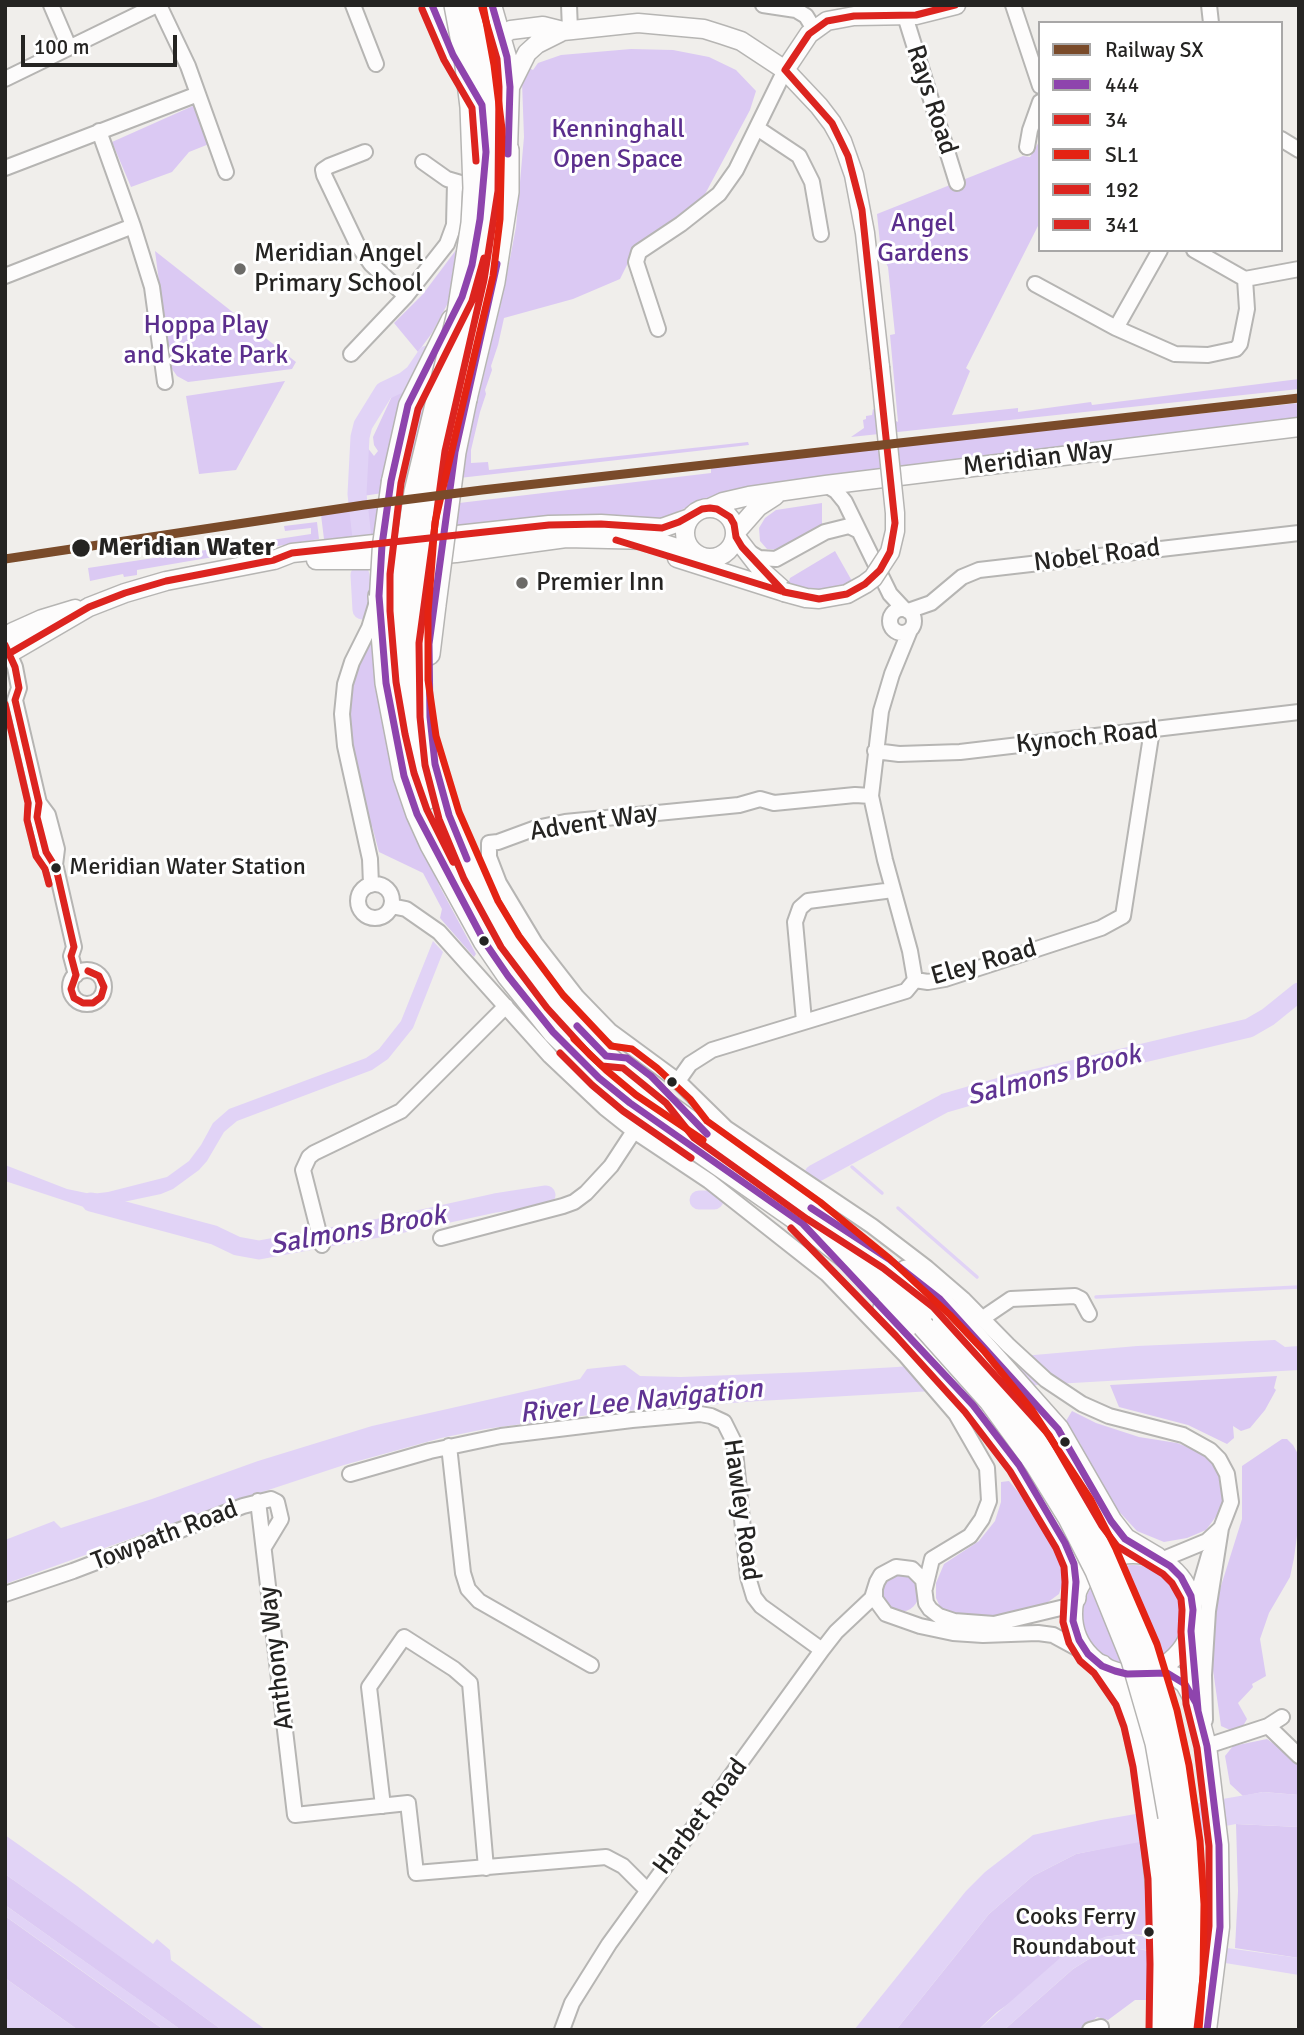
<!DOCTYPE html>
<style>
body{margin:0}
#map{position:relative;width:1304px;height:2035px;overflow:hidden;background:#f0eeeb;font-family:Signika,sans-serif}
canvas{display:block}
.frame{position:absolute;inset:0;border:7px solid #252422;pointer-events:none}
.legend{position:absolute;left:1038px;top:21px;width:245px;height:231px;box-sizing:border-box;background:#fff;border:2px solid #a8a7a7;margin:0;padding:9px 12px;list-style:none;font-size:21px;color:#252422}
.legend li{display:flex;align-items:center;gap:14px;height:35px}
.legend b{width:35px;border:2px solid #a8a7a7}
.scale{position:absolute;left:21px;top:35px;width:156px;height:32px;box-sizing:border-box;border:4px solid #252422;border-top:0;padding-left:9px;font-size:21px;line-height:24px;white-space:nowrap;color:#252422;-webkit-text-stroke:5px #fff;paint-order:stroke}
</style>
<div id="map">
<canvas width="1304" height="2035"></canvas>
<div class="frame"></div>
<ul class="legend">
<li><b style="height:9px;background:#7a4b2a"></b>Railway SX</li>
<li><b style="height:9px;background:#8e44ad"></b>444</li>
<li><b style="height:9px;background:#dc241f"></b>34</li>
<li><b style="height:9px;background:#e42313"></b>SL1</li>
<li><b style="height:9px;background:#dc241f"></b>192</li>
<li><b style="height:9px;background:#dc241f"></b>341</li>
</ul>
<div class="scale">100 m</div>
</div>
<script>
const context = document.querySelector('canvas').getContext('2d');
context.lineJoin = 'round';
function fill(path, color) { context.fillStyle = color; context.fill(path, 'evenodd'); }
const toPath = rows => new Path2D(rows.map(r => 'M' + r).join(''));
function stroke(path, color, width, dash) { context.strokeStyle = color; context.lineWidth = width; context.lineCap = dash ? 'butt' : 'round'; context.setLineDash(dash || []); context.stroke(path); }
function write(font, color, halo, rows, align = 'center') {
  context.font = font + ' Signika,sans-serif'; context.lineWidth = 6; context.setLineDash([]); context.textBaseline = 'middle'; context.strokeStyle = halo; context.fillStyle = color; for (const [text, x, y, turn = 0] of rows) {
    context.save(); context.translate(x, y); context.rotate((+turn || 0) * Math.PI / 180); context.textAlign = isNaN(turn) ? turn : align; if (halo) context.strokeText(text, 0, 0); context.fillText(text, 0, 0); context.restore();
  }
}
fill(toPath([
 [631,49,673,50,709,57,736,70,756,91,750,110,704,196,631,257,620,279,573,299,504,318,498,345,491,366,492,370,485,390,486,394,480,412,471,450,471,463,488,462,489,470,748,442,749,445,389,486,389,492,363,496,366,440,367,447,374,456,378,451,374,445,373,437,393,394,417,383,432,368,460,397,478,400,504,290,516,227,524,137,522,82,527,67,533,70,538,63,561,55],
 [195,105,209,144,189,152,172,172,131,187,112,142],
 [1040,140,1040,222,966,368,970,371,952,415,1018,408,1018,412,1091,402,1092,405,1299,379,1299,389,851,437,864,428,863,420,866,419,866,416,872,415,873,409,898,422,890,335,895,334,893,315,888,267,886,263,882,262,877,214,1003,164,1023,156,1030,157],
 [456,250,448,303,432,333,418,352,394,323,423,294],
 [155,251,296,362,292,369,188,382,177,376,170,366],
 [285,381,236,470,199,474,186,396],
 [1299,403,1299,423,714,495,661,519,369,540,365,508,391,504,392,511,711,473,711,468,853,451],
 [822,503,822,528,779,550,767,549,760,541,759,528,765,518,776,510],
 [352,510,356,539,324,539,321,515],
 [317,522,319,539,137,570,137,575,124,577,123,574,90,581,88,568,311,534,311,528,285,531,284,526],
 [835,551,852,581,841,586,817,590,788,584,790,578],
 [371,636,426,856,440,887,476,954,474,957,440,918,442,909,423,873,379,852,372,826,369,826,350,739,348,717,351,689,357,665],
 [1277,1376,1274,1388,1276,1390,1265,1410,1250,1428,1241,1431,1233,1426,1234,1438,1227,1444,1188,1425,1119,1407,1110,1385],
 [1072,1411,1096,1423,1139,1437,1177,1443,1199,1451,1215,1466,1221,1479,1224,1496,1221,1510,1206,1530,1187,1538,1164,1542,1137,1531,1113,1505,1088,1466,1081,1445,1066,1421],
 [1282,1439,1287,1439,1293,1445,1299,1456,1299,1521,1294,1558,1290,1577,1269,1613,1260,1639,1266,1676,1252,1684,1253,1687,1238,1703,1247,1719,1242,1728,1230,1730,1221,1726,1212,1663,1215,1605,1242,1519,1242,1466],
 [1009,1481,1034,1511,1061,1558,1064,1579,1059,1594,1044,1605,1008,1615,983,1617,956,1615,941,1609,936,1598,936,1583,944,1564,979,1541,995,1521,1001,1502,1001,1482],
 '1083 1615a50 50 0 1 1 100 0a50 50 0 1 1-100 0Z',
 '881 1593a19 19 0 1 1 38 0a19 19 0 1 1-38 0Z',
 [1267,1739,1299,1762,1299,1795,1263,1792,1243,1796,1230,1784,1225,1756,1233,1746],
 [1236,1824,1299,1827,1299,1958,1235,1948,1238,1891],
 [1144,1840,1146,1935,1126,1934,1105,1937,997,2012,978,2030,896,2030,989,1914,1033,1876,1076,1854],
 [5,1874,111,1949,222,2030,181,2030,5,1905],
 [5,1916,164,2030,78,2030,5,1978],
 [1139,1949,1148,1951,1151,1954,1147,2000,1135,2000,1108,2020,1097,2017,1082,2030,1004,2030,1073,1969,1089,1959,1111,1951]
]), '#dbc9f3');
fill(toPath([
 [433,941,443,952,413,1028,388,1059,372,1070,237,1121,224,1132,207,1161,199,1170,173,1189,161,1194,90,1209,5,1181,5,1165,67,1189,91,1194,108,1192,167,1177,189,1161,201,1145,213,1123,229,1109,366,1058,379,1049,401,1021],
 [1275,1340,1285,1347,1299,1346,1299,1370,759,1401,612,1412,485,1429,441,1438,344,1465,232,1502,5,1584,5,1540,54,1521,61,1528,152,1499,258,1461,372,1426,580,1379,587,1369,625,1365,640,1376,681,1377,810,1372,897,1367,1137,1346],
 [1263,1792,1299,1795,1299,1827,1236,1824,1076,1854,1033,1876,989,1914,896,2030,854,2030,966,1891,985,1872,1033,1835,1101,1820],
 [5,1835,77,1886,153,1944,157,1939,170,1950,171,1960,266,2030,222,2030,5,1874],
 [5,1905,151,2008,181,2030,164,2030,60,1955,5,1916],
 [1126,1934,1299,1958,1299,1975,1139,1949,1111,1951,1089,1959,1073,1969,1004,2030,978,2030,1060,1958,1084,1944,1105,1937],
 [5,1978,78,2030,5,2030]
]), '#e1d3f6');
stroke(toPath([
 [852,1167,882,1193],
 [898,1208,977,1277],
 [1096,1297,1299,1287]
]), '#e1d3f6', 3.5);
stroke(toPath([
 [362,538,357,494,360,437,363,425,384,391,405,381,414,374,427,355],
 [360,575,362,610],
 [814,1174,945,1103,1004,1086,1249,1028,1268,1017,1299,992],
 [699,1200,714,1200],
 [91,1202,214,1235,237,1246,259,1250,390,1226,495,1203,546,1195]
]), '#e1d3f6', 19);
const minor = toPath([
 [51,5,69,47],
 [159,5,188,66,226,172],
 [353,5,376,64],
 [569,5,570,30],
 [763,5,796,10,806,16,814,29],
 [1013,5,1040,86],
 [1209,5,1211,23],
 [905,16,957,183],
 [5,79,157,5],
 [757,128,799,156,812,182,821,234],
 [99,131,133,226,152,287,165,382],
 [1281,139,1299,150],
 [1027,147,1030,130,1040,102],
 [365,152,329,166,323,170,324,175,357,244,371,264,406,296],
 [423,162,447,179,464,184],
 [5,168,198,94],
 [1194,250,1245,279,1299,269],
 [5,276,133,226],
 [1035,284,1116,328,1160,250],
 [1116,328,1175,354,1208,355,1236,349,1240,344,1247,309,1245,279],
 [658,329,636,262,639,252,681,224,719,194,736,170,785,70],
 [351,354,406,296,447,244,454,225,455,183],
 [826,485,836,491,845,502,890,594,904,609],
 [749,552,759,558,776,559,825,532,849,526,859,531],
 '890 621a12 12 0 1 1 24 0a12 12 0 1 1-24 0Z',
 [908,611,931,603,962,577,979,570,1299,533],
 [910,630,892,674,881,711,871,796,885,860,910,951,915,980],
 [6,646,15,667,19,688,15,700,39,803,37,817,46,852,56,868,74,947,71,956,76,975],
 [875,751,899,754,960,752,1299,712],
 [871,796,855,795,774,803,760,799,739,805,565,822,536,828,498,842,489,843,489,857,499,883,535,943,577,997,610,1031,678,1081,726,1128,872,1226,927,1268,963,1299,1008,1345,1046,1380,1082,1404,1109,1416,1183,1435,1210,1450,1219,1459,1227,1474,1231,1502,1221,1528,1208,1611,1204,1675,1205,1720],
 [39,803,48,815,57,849,55,865],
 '358 901a17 17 0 1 1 34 0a17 17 0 1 1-34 0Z',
 [371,885,370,859,345,746,342,714,345,684,352,662,369,628,376,605],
 [391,906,406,909,439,932,550,1056,605,1108,634,1131,709,1181,827,1274,906,1356,956,1414,987,1468,989,1501,982,1519,970,1536,932,1559,925,1588],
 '70 987a17 17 0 1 1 34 0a17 17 0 1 1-34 0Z',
 [804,1021,795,922,800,908,808,901,893,890],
 [678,1081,690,1064,712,1050,906,991,915,980,928,982,945,979,1101,928,1123,916,1152,730],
 [441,1238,563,1206,574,1202,586,1193,611,1166,634,1131],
 [322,1245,303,1170,309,1157,314,1153,401,1111,506,1006],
 [983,1318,1011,1299,1075,1296,1081,1299,1089,1314],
 [449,1446,463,1573,468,1589,479,1601,591,1665],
 [350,1474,430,1451,501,1436,632,1420,700,1414,711,1416,724,1422,734,1442,748,1577,754,1597,761,1606,822,1650],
 [258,1501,295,1815,408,1803,416,1873,606,1857,623,1866,647,1890],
 [1161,1560,1207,1541,1221,1528],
 [875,1590,875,1599,886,1614,920,1626,953,1633,983,1635,1038,1633,1053,1635,1088,1654],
 [5,1594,73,1571,243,1506,271,1499,277,1502,281,1519,264,1547],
 [1193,1610,1209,1555,1215,1550],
 [1268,1726,1299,1756],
 [1207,1746,1268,1726,1282,1717],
 [383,1806,369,1687,404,1637,454,1669,470,1683,486,1868],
 [562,2030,572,2003,609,1944,822,1650,836,1632,872,1598,877,1582,881,1575,896,1567,912,1569,923,1580,926,1603,930,1609,939,1616,954,1621,994,1624,1073,1605],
 [1090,2030,1101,2027]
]);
const major = toPath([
 [492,5,507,57,510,87,508,150],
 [487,66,492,40,511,30,543,26,563,31],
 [785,70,809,34,827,21,854,16,916,15,956,5],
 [510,87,527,53,537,44,563,31,638,23,704,29,723,35,741,41,785,70,819,106,832,123,842,141,854,175,865,233,880,367],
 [391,481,408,405,451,319],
 '685 533a25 25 0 1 1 50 0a25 25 0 1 1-50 0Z',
 [710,508,723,502,749,496,826,485,1299,427],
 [736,532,758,507,775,496],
 [736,537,763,572,782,589],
 [677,558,784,592],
 [316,560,368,560,456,553,566,538,652,540,696,554],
 [5,638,13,632,42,619,75,609],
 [5,656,89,607,125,593,166,581,274,560,292,553,549,525,601,524,662,528,690,518],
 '1073 1614a60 60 0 1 1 120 0a60 60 0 1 1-120 0Z',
 [1191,1631,1196,1703,1207,1746,1219,1845,1220,1927,1207,2030],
 [1151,1672,1175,1676,1185,1684,1194,1700]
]);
const highway = toPath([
 [432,5,453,55,468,82],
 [466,399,494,282,503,224,508,192,508,150],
 [379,596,386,683,404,776,417,814,431,845,484,941,508,976,553,1032,599,1078,630,1103,803,1224,873,1279,923,1326],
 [417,613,418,681,423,715,426,738,449,815,473,874,489,906,533,975,555,1002,598,1048,637,1083,813,1210,883,1267,943,1323],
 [401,614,402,672,406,707,426,799],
 [429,654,435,605],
 [906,1271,961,1320,1058,1429,1111,1521,1125,1539,1157,1558],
 [884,1308,973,1405,1019,1465,1045,1506,1074,1564,1075,1598],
 [1102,1666,1119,1689,1134,1724,1147,1790,1160,1920,1159,2030],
 [1187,1813,1194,1905,1193,1975,1188,2030],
 [1169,1817,1177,1915,1173,2030]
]);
stroke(minor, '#b6b5b3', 18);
stroke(major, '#b6b5b3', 21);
stroke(highway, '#b6b5b3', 24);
stroke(minor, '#fdfcfc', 14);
stroke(major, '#fdfcfc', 18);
stroke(highway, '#fdfcfc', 21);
const majorBridge = toPath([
 [784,592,806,598,819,599,847,594,865,584,873,578,890,552,895,531,895,513,880,367],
 [379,596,382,545,391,481]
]);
const highwayBridge = toPath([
 [435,605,455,452,466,399],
 [417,613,425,521,431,491,483,274,490,218,492,130,484,66,472,5],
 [401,614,405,558,415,492,458,313,472,223,474,188,471,107,465,58,455,5],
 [943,1323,1001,1388,1043,1444,1082,1506,1106,1553,1147,1648,1167,1713,1187,1813],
 [923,1326,990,1401,1035,1463,1069,1518,1096,1571,1132,1660,1156,1743,1169,1817]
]);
stroke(majorBridge, '#b6b5b3', 21, []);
stroke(highwayBridge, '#b6b5b3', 24, []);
stroke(majorBridge, '#fdfcfc', 18);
stroke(highwayBridge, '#fdfcfc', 21);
stroke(toPath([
 [432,5,453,55,482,105,486,152,480,219,472,265,462,297,408,405,391,481,382,545,379,596,386,683,404,776,417,814,484,941,508,976,553,1032,599,1078,630,1103,803,1224,973,1405,1019,1465,1065,1543,1074,1564,1076,1582,1073,1621,1079,1640,1088,1654,1102,1666,1115,1671,1127,1674,1167,1673,1185,1684,1196,1703,1207,1746,1219,1845,1220,1927,1207,2030],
 [492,5,507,57,510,87,508,154],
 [467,859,449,815,435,764,430,717,429,644,455,452,497,264],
 [577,1026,606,1056,627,1058,651,1076,707,1134],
 [811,1208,889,1259,940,1299,1058,1429,1111,1521,1125,1539,1170,1566,1181,1577,1191,1596,1193,1610,1191,1631,1198,1710]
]), '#8e44ad', 7);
stroke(toPath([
 [482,8,497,59,499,87,498,191,484,280,445,451,419,643,420,717,425,765,439,819,464,879,501,947,547,1008,590,1055,602,1066,623,1068,666,1103,694,1138,807,1219,883,1268,933,1307,1049,1435,1102,1526,1117,1546,1163,1574,1172,1583,1181,1599,1182,1610,1181,1632,1186,1704,1197,1748,1209,1846,1209,1926,1197,2029],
 [422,9,444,60,472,108,476,161],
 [453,862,427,810,414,773,405,734,396,682,390,611,390,574,401,483,418,409,472,301,484,258],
 [560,1053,592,1085,623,1111,691,1158],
 [791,1228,896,1336,965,1412,1010,1471,1056,1548,1064,1567,1065,1582,1063,1622,1069,1643,1080,1661,1094,1673,1116,1705,1124,1727,1133,1767,1148,1879,1150,1964,1149,2030]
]), '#dc241f', 7);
stroke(toPath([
 [483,5,494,65,502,129,500,219,493,276,435,522,428,613,428,680,436,736,459,812,498,901,519,936,563,995,611,1046,632,1049,657,1068,690,1099,707,1121,820,1202,890,1259,950,1315,984,1351,1032,1410,1091,1500,1116,1549,1157,1644,1177,1710,1189,1765,1200,1841,1204,1904,1203,1975,1199,2030],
 [574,1039,606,1070,636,1095,703,1140]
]), '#e42313', 7);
stroke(toPath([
 [785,70,809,34,827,21,854,16,916,15,955,5],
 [616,540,781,591],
 [5,645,15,667,19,688,15,700,39,803,37,817,46,852,56,868,74,947,71,956,76,975],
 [10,653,89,607,125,593,166,581,274,560,292,553,549,525,601,524,662,528,679,522,702,509,710,508,717,509,730,517,734,524,736,537,742,547,784,592,819,599,847,594,865,584,880,570,890,552,895,523,862,210,848,156,832,123,785,70],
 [76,975,71,989,74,998,83,1003,93,1003,101,997,104,987,99,976,88,971]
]), '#dc241f', 7);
stroke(toPath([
 [5,704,28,803,27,820,36,856,45,869,49,884]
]), '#dc241f', 7);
stroke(toPath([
 [5,559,364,505,482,490,1299,398]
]), '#7a4b2a', 9);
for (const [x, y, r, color] of [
 [240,269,7,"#6c6b68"],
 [81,548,10,"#252422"],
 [522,583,7,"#6c6b68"],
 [56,868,6,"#252422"],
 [484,941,6,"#252422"],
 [672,1082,6,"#252422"],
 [1065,1442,6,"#252422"],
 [1149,1932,6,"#252422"]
]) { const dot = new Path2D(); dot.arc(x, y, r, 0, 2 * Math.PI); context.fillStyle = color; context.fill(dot); stroke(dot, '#fff', 2.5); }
write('24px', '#252422', '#fff', [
 ["Meridian Water Station",69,868],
 ["Cooks Ferry",1136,1918,"right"],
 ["Roundabout",1136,1948,"right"]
], 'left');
write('26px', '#252422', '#fff', [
 ["Rays Road",931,100,72],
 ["Meridian Way",1038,459,-7],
 ["Nobel Road",1097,556,-7],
 ["Kynoch Road",1087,738,-6],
 ["Advent Way",594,823,-9],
 ["Eley Road",984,963,-16],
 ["Hawley Road",741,1510,82],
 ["Towpath Road",165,1536,-21],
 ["Anthony Way",277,1658,-97],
 ["Harbet Road",701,1817,-53]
]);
write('26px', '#5b2e8d', '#fff', [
 ["Kenninghall",618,130],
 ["Open Space",618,160],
 ["Angel",923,224],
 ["Gardens",923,254],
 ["Hoppa Play",206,326],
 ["and Skate Park",206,356]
]);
write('26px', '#252422', '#fff', [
 ["Meridian Angel",254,254],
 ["Primary School",254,284],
 ["Premier Inn",536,583]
], 'left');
write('bold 26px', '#252422', '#fff', [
 ["Meridian Water",98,548]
], 'left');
write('italic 28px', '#5f3392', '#fff', [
 ["Salmons Brook",1054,1076,-14],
 ["Salmons Brook",358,1231,-10],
 ["River Lee Navigation",641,1402,-6]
]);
</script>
